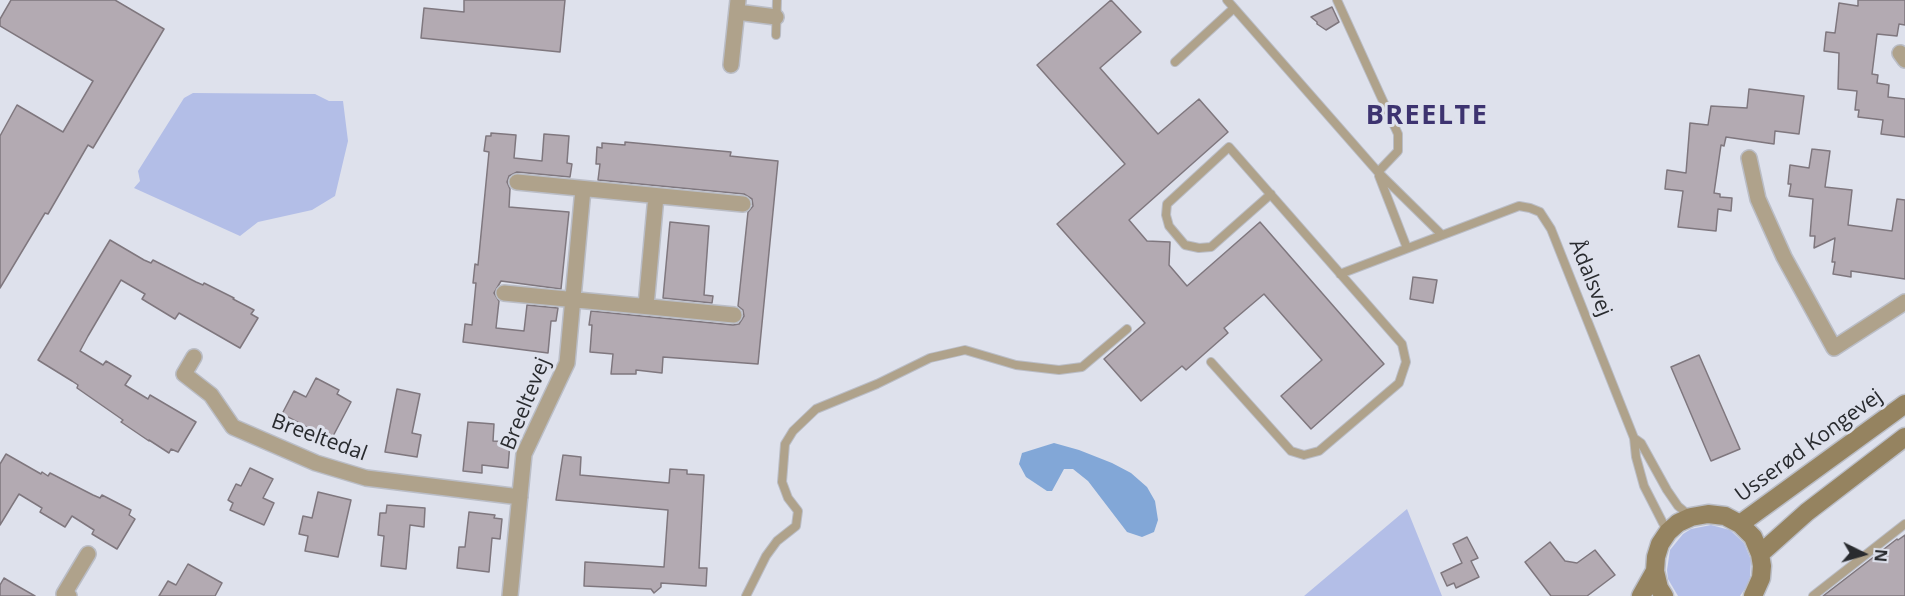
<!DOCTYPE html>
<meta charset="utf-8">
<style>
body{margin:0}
#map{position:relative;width:1905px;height:596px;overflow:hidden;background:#dee1ec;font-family:"Open Sans",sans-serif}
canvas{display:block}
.north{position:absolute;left:1833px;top:524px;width:60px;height:60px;-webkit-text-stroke:4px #dee1ec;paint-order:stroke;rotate:95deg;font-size:16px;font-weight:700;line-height:24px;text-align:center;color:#292b2f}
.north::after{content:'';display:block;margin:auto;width:21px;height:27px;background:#292b2f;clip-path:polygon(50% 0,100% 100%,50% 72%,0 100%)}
</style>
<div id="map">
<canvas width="1905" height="596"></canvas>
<div class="north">N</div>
</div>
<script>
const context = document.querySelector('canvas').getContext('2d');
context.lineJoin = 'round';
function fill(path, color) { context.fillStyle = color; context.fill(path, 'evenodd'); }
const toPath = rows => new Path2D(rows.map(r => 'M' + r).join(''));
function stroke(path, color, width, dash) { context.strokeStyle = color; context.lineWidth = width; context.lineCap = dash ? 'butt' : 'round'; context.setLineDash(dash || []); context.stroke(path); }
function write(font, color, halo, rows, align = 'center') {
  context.font = font + ' "Open Sans",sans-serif'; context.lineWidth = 6; context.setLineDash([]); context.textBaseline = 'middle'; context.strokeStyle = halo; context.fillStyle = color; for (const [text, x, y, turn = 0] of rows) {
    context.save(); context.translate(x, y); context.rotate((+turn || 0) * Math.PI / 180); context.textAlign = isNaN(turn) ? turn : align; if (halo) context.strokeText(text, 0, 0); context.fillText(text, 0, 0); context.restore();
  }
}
fill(toPath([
 [193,93,315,94,329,101,343,101,348,141,335,196,312,210,258,222,240,236,134,188,140,181,138,171,184,98],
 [1407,509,1442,596,1304,596],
 [1711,525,1730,530,1744,543,1751,560,1750,577,1747,586,1740,596,1678,596,1668,579,1667,570,1670,550,1683,534,1691,529]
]), '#b3bee7');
fill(toPath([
 [1054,443,1079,450,1112,463,1131,473,1147,487,1155,501,1158,520,1154,532,1142,537,1127,532,1088,481,1073,469,1064,469,1052,491,1047,491,1026,477,1019,464,1022,453]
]), '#82a7d7');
const building = toPath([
 [11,0,115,0,164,29,93,148,88,145,48,214,45,213,0,288,0,136,17,105,63,132,93,81,0,26,0,19,11,0],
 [464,0,565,0,560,52,421,38,424,8,464,12,464,0],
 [1111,0,1141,32,1100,68,1158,134,1199,99,1228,132,1129,220,1147,241,1170,242,1169,265,1187,286,1260,222,1384,364,1311,429,1281,396,1322,360,1264,294,1224,328,1228,333,1186,370,1182,366,1141,401,1104,359,1145,323,1057,224,1125,164,1037,65,1111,0],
 [1858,0,1905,0,1905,25,1899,24,1897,36,1877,34,1872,74,1878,75,1877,83,1889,85,1888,97,1905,99,1905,137,1881,134,1883,120,1858,117,1859,110,1855,110,1857,91,1838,89,1839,53,1824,51,1826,32,1835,33,1839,3,1858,6,1858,0],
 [1332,7,1339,22,1326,30,1317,24,1317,22,1311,17,1332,7],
 [1749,89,1804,96,1799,134,1775,131,1774,144,1726,137,1724,146,1721,145,1714,193,1720,194,1720,197,1732,198,1731,211,1718,209,1716,231,1678,227,1683,191,1665,189,1667,170,1686,173,1690,123,1708,125,1711,106,1747,108,1749,89],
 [491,133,516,135,514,158,542,161,544,134,569,136,567,163,572,164,570,177,517,172,509,176,507,182,510,189,509,207,569,212,561,289,501,281,494,293,499,301,496,328,524,331,527,305,558,308,556,321,551,321,548,353,463,342,465,324,472,325,476,283,473,283,475,264,478,265,489,152,484,151,486,136,491,136,491,133],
 [625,142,731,152,730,156,778,161,758,364,663,357,662,373,636,370,636,374,611,374,613,354,590,352,592,325,589,325,591,311,733,325,739,324,744,316,743,310,738,306,748,212,753,206,752,199,744,194,598,180,600,164,596,164,597,147,602,148,602,143,625,145,625,142],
 [1812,149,1830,151,1825,187,1852,190,1848,225,1892,231,1897,199,1905,200,1905,279,1851,271,1851,277,1833,274,1835,262,1832,262,1835,238,1814,248,1815,236,1810,236,1813,199,1789,196,1791,184,1788,184,1790,165,1809,168,1812,149],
 [670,222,709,226,704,295,713,296,712,303,663,298,670,222],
 [110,240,144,260,151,263,153,260,196,282,203,285,204,283,234,298,233,299,254,310,251,314,258,318,240,348,179,313,175,319,142,299,145,294,121,280,88,336,80,351,103,365,106,361,131,376,125,385,148,399,150,395,196,422,178,452,171,449,169,453,149,440,149,441,121,422,123,420,77,388,78,385,72,381,38,360,110,240],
 [1413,277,1437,280,1433,303,1410,299,1413,277],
 [1699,355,1740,449,1711,461,1671,367,1699,355],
 [316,378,339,390,337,394,351,402,331,440,282,414,294,391,306,397,316,378],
 [397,389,420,394,412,433,421,435,417,457,385,452,397,389],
 [468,422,494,424,493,441,510,442,508,468,482,465,482,473,463,471,468,422],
 [6,454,41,474,42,472,48,476,50,473,93,495,100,498,102,495,131,510,129,515,135,519,117,549,92,534,94,530,72,516,65,527,40,512,42,508,19,494,0,525,0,464,6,454],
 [563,455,581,457,580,475,669,483,670,469,687,470,687,474,704,475,699,568,707,568,706,586,661,583,661,587,654,593,651,589,584,586,585,562,664,567,668,510,556,500,563,455],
 [250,468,273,479,263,498,274,503,264,525,230,510,233,503,228,500,236,484,241,486,250,468],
 [318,492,351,500,338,557,305,551,308,536,299,534,303,516,312,518,318,492],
 [387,505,425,508,424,527,410,525,406,569,381,566,384,536,378,535,380,513,386,513,387,505],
 [469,512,495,515,494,518,502,519,500,539,492,538,489,572,457,568,459,547,465,547,469,512],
 [1905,535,1905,596,1823,596,1897,539,1898,540,1905,535],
 [1467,537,1478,558,1471,561,1479,577,1456,588,1454,583,1447,586,1441,573,1462,563,1453,544,1467,537],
 [1550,542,1565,561,1577,563,1595,550,1615,575,1587,596,1551,596,1525,562,1550,542],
 [188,564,222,583,215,596,159,596,168,581,176,585,188,564],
 [4,578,14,584,35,596,0,596,0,585,4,578]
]);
fill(building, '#b3aab2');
stroke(building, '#7f777e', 1.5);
const lane = toPath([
 [1227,0,1378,172,1441,234],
 [1337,0,1398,134,1398,151,1378,172],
 [776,35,777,0],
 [1175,62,1234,8],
 [1379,176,1407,248],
 [1340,274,1519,206,1530,208,1540,212,1551,229,1634,438,1636,457,1644,486,1667,531],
 [1211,362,1291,451,1304,455,1319,451,1399,383,1406,362,1402,344,1229,147,1167,204,1166,215,1169,226,1185,245,1199,248,1211,247,1271,194],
 [1634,438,1641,443,1667,490,1678,506,1690,516],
 [746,596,766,556,777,541,796,526,798,511,788,498,782,482,785,444,793,431,816,409,877,384,930,358,965,350,1016,365,1059,370,1082,367,1127,329],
 [1813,596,1905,524]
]);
const street = toPath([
 [737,12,776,17],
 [1900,53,1905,60],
 [731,65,738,0],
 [1749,158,1758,199,1784,257,1834,348,1905,302],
 [517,182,743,204],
 [504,293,734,315],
 [646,306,656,196],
 [194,357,184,374,211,395,233,427,316,463,366,478,520,497],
 [69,596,64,594,88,554],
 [510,596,524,454,567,363,583,189]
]);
const secondary = toPath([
 [1740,524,1905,404],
 [1760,554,1807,512,1905,437],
 [1641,596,1655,571],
 [1664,596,1659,588,1655,571,1656,557,1660,544,1668,532,1678,523,1691,517,1708,514,1725,516,1740,524,1753,537,1760,554,1762,566,1761,578,1753,596]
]);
stroke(lane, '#babdc6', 10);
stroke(street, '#babdc6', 18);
stroke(secondary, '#babdc6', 21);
stroke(lane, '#afa28b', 8);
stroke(street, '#afa28b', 15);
stroke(secondary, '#958360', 18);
write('21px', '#292b2f', '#dee1ec', [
 ["Ådalsvej",1590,278,68],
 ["Breeltevej",526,404,-68],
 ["Breeltedal",319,438,20],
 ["Usserød Kongevej",1809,446,-36]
]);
context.letterSpacing = '1.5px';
write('bold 27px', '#3d3370', '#dee1ec', [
 ["BREELTE",1427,116]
]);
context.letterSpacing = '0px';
</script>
